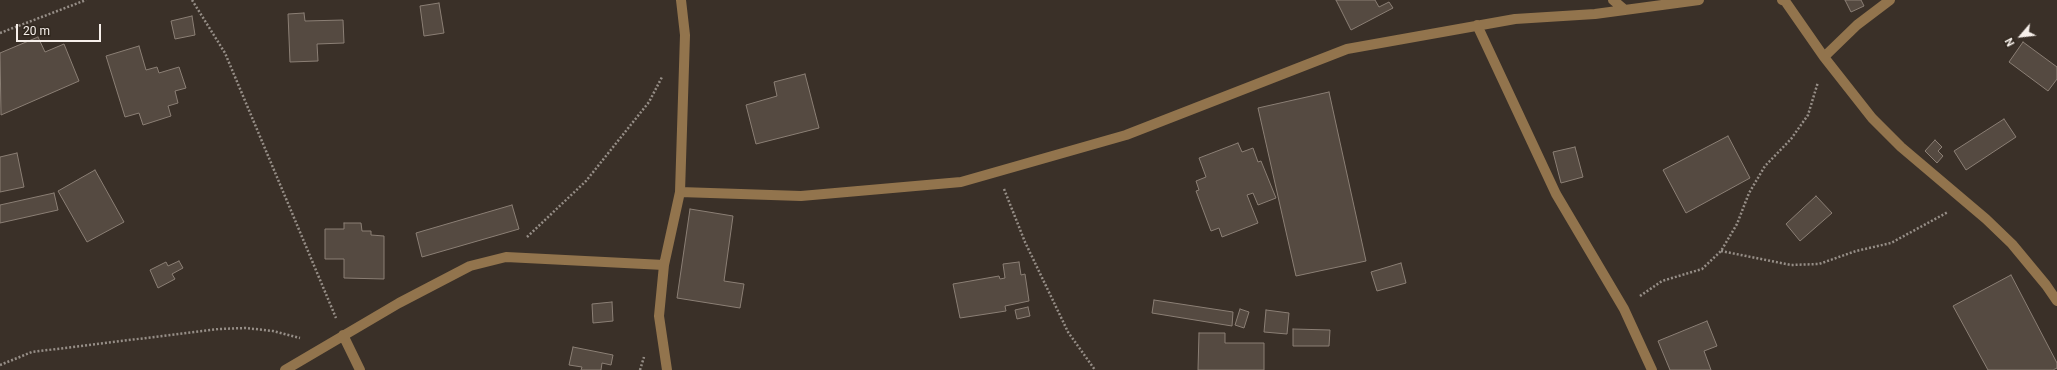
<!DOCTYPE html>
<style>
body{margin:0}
#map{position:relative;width:2057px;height:370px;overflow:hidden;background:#3a3028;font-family:Roboto,sans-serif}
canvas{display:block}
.north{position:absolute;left:2001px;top:16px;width:40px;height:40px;-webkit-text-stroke:3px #30271e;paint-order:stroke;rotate:242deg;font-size:11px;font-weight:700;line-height:16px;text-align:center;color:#f7f0eb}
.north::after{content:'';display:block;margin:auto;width:14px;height:18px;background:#f7f0eb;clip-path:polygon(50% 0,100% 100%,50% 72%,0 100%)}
.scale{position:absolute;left:16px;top:24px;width:85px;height:18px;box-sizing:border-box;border:2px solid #f7f0eb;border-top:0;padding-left:5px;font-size:12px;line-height:14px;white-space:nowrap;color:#f7f0eb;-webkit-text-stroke:3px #30271e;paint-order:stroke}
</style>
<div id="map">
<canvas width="2057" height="370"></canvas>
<div class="north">N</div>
<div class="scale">20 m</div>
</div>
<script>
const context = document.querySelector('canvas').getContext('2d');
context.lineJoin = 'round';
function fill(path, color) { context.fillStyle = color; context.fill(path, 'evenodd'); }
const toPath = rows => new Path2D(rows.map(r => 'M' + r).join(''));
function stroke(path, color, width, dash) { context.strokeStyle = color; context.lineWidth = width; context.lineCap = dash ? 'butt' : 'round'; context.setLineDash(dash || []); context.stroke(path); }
const building = toPath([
 [1336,0,1375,0,1379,7,1389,2,1393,8,1351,30,1336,0],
 [1845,0,1861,0,1864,6,1851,12,1845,0],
 [439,3,444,33,424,36,420,6,439,3],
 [304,13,305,21,343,20,344,43,317,44,318,61,290,62,288,14,304,13],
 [192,16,195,35,175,39,171,21,192,16],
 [38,37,45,52,64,44,79,81,1,115,0,53,38,37],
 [2023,42,2057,67,2057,79,2048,91,2009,62,2023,42],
 [139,46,146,70,157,67,159,73,179,67,186,88,175,91,178,103,168,106,171,116,143,125,139,113,125,117,106,56,139,46],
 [805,74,819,128,756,144,746,105,777,96,774,82,805,74],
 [1329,92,1366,261,1296,276,1258,108,1329,92],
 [2004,119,2016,137,1966,170,1954,151,2004,119],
 [1728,136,1750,178,1686,213,1663,170,1728,136],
 [1935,140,1942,147,1938,151,1943,156,1937,163,1925,151,1935,140],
 [1238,143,1242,152,1253,148,1258,162,1261,161,1276,198,1258,205,1253,193,1247,195,1258,223,1222,237,1219,228,1211,231,1196,191,1199,190,1196,181,1206,177,1199,158,1238,143],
 [1575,147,1583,177,1561,183,1553,152,1575,147],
 [17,153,24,187,0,192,0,157,17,153],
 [95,170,124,222,87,242,58,191,95,170],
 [54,193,58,210,0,223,0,205,54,193],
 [1816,196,1832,213,1800,241,1786,224,1816,196],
 [512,205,519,229,422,257,416,233,512,205],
 [690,209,733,216,724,281,744,284,740,308,677,298,690,209],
 [344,223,361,223,362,231,371,231,371,235,384,236,384,279,344,278,344,259,325,259,325,229,344,229,344,223],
 [179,261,183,268,172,274,175,279,158,288,150,270,166,262,168,266,179,261],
 [1019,262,1021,275,1025,274,1029,301,1005,306,1006,311,960,318,953,284,999,276,1000,279,1005,278,1003,264,1019,262],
 [1401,263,1406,283,1377,291,1371,272,1401,263],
 [2011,275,2057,363,2057,368,2053,370,1988,370,1953,306,2011,275],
 [1154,300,1233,312,1232,326,1152,313,1154,300],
 [612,302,613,321,593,323,592,304,612,302],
 [1028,307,1030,316,1017,319,1015,310,1028,307],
 [1240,309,1249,312,1244,328,1235,325,1240,309],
 [1266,310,1289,313,1287,334,1264,332,1266,310],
 [1707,321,1717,346,1704,351,1711,370,1670,370,1658,341,1707,321],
 [1293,329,1330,330,1329,346,1293,346,1293,329],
 [1199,333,1225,333,1225,343,1264,343,1264,370,1198,370,1199,333],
 [573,347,613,355,611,365,602,363,601,370,581,370,582,367,569,365,573,347]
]);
fill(building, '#554a41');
stroke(building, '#8b7f75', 1);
stroke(toPath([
 [192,0,225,53,336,318],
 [0,33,86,0],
 [1004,189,1025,242,1068,332,1095,370],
 [527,237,586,181,649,102,662,77],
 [1721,251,1791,265,1819,264,1856,251,1891,243,1948,212],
 [1640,296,1662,281,1702,269,1721,251,1737,224,1749,193,1765,166,1791,139,1808,115,1818,82],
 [0,365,32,352,219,329,246,328,273,331,300,338],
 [640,370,644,357]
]), '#968e87', 2.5, [2, 2]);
stroke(toPath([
 [1613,0,1625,10],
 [1782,0,1785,1,1824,57,1872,118,1901,147,1986,219,2012,244,2046,285,2057,301],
 [1477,25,1556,194,1624,309,1652,370],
 [1824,57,1857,25,1890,0],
 [680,192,801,196,961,182,1126,135,1347,49,1515,19,1595,14,1699,0],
 [343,335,360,370],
 [285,370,399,303,470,266,506,257,664,265],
 [667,370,659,316,664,265,680,192,685,35,681,0]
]), '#92744d', 10);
</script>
